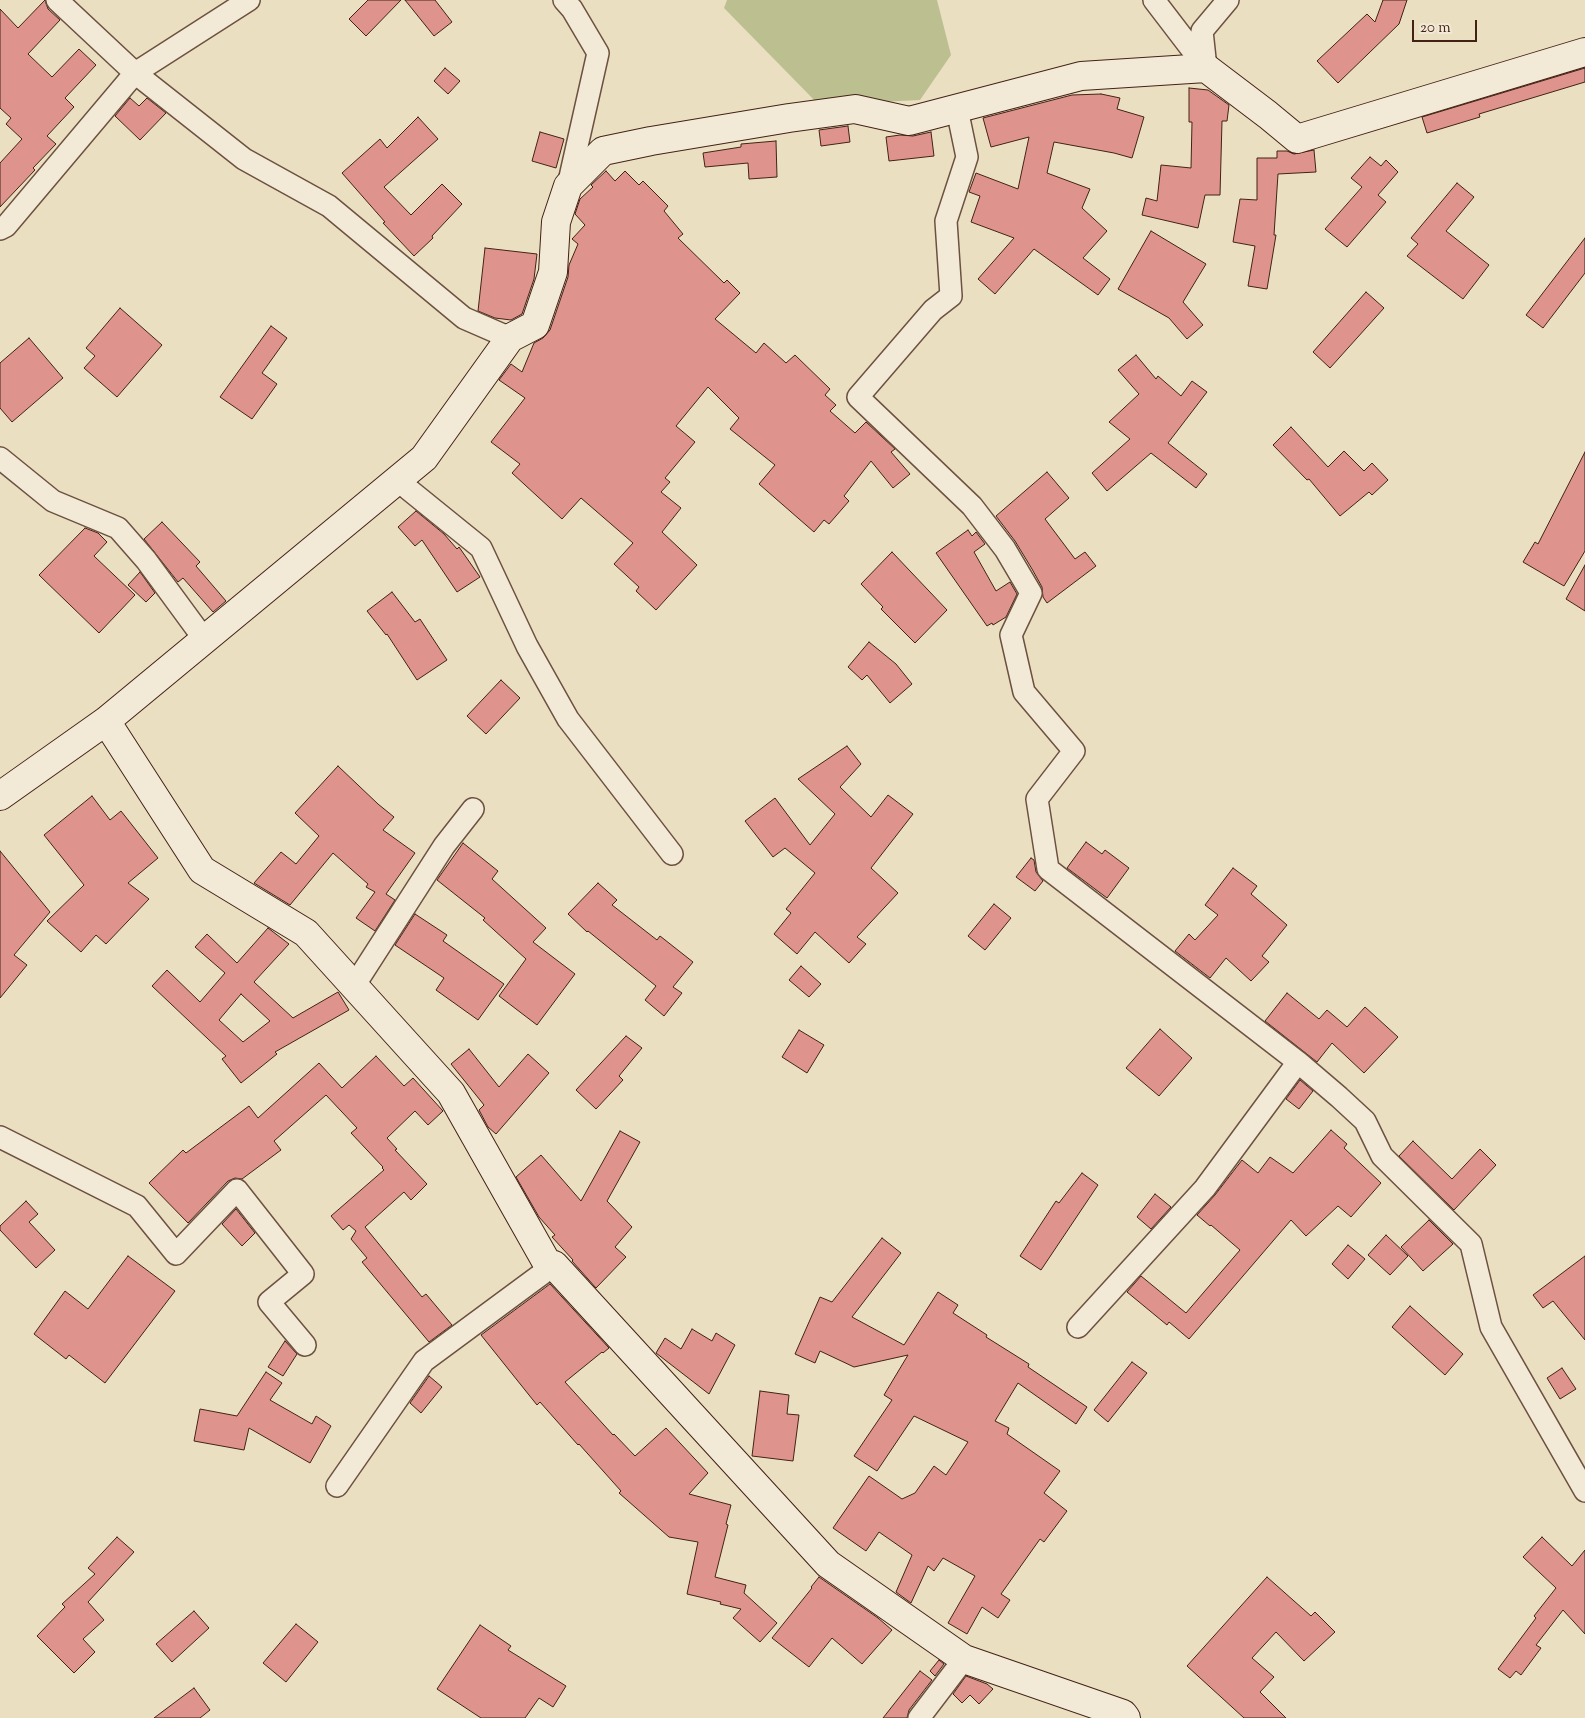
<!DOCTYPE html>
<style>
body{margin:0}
#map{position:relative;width:1585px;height:1718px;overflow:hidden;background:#ebdfc2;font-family:"Sorts Mill Goudy",serif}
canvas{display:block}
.scale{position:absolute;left:1412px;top:20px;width:65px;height:22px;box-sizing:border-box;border:2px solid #432215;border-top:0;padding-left:6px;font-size:15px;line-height:18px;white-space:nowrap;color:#432215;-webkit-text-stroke:4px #f2ead7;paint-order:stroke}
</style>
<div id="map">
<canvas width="1585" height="1718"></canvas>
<div class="scale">20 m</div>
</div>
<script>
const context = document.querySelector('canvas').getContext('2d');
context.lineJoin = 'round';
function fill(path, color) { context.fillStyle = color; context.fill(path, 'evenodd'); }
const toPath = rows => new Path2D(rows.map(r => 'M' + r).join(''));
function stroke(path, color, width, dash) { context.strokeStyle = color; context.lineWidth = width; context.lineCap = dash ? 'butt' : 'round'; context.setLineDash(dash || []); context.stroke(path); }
fill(toPath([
 [727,0,937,0,951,55,920,100,819,105,724,8]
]), '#bcc090');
const building = toPath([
 [45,0,48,9,60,20,28,54,52,77,79,49,96,65,65,98,74,107,47,136,56,144,33,168,35,170,0,207,0,163,22,139,6,124,11,118,0,108,0,9,18,28,45,0],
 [368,0,401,0,366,36,349,19,368,0],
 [405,0,435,0,452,22,434,36,405,0],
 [1383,0,1407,0,1399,24,1338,83,1317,61,1367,14,1375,22,1383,0],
 [445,68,460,81,448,94,434,81,445,68],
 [1585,68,1585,82,1479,114,1480,117,1427,133,1422,117,1585,68],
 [1189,88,1208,90,1229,105,1227,121,1222,121,1220,195,1205,195,1198,228,1142,215,1146,198,1157,201,1161,165,1191,168,1192,122,1189,122,1189,88],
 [1101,94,1120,98,1117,109,1144,117,1132,158,1114,153,1054,142,1047,173,1090,189,1082,208,1107,231,1083,258,1110,279,1098,295,1034,249,995,294,978,279,1014,238,971,222,980,196,969,192,976,173,1018,189,1029,137,991,147,983,118,1072,95,1101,94],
 [130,98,139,106,147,98,166,113,140,140,115,116,130,98],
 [418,117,438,139,384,187,411,215,442,184,462,204,432,236,433,238,414,256,383,223,385,222,342,173,380,139,387,148,418,117],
 [848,126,850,142,821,146,819,130,848,126],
 [540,132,564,139,556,168,532,161,540,132],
 [931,132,934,156,889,161,886,137,900,135,913,136,931,132],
 [776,141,777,177,749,179,748,163,705,167,703,153,741,147,741,144,776,141],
 [1314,150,1316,172,1278,174,1274,235,1276,235,1267,289,1248,286,1255,246,1233,242,1240,199,1257,200,1257,158,1277,158,1277,151,1287,151,1294,154,1314,150],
 [1370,157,1381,166,1386,160,1398,172,1378,195,1386,202,1347,247,1325,229,1362,187,1351,178,1370,157],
 [606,171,615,181,625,171,639,185,643,181,668,206,664,211,683,234,678,238,724,283,727,280,740,293,715,319,756,353,764,343,786,363,795,355,830,389,825,395,836,405,830,411,855,433,866,422,895,449,891,452,910,474,893,488,871,461,844,496,849,501,829,524,824,520,814,532,759,484,775,465,730,429,739,418,708,387,676,426,695,442,665,478,670,482,661,492,681,508,662,532,697,565,656,610,636,591,639,587,614,564,633,543,581,498,562,519,512,473,520,464,491,442,525,398,499,380,511,364,522,372,534,343,543,338,550,330,568,277,569,265,578,244,572,239,585,225,575,214,580,199,593,187,591,185,606,171],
 [1457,183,1474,197,1446,231,1489,265,1463,299,1407,256,1418,244,1411,238,1457,183],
 [1151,231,1206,264,1183,302,1203,325,1187,339,1169,318,1118,289,1151,231],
 [1585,238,1585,273,1543,328,1526,315,1585,238],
 [485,248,537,254,534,279,522,314,511,320,495,318,478,311,485,248],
 [1366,292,1384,308,1330,368,1313,352,1366,292],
 [120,308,162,345,117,397,84,368,95,356,86,348,120,308],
 [271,326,287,338,262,373,277,384,252,419,220,397,271,326],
 [29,338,63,378,12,422,0,408,0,363,29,338],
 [1136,355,1156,379,1158,376,1181,396,1192,381,1207,392,1168,443,1207,474,1196,488,1151,453,1107,491,1092,473,1130,439,1109,422,1139,394,1118,370,1136,355],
 [1291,427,1328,467,1344,451,1364,471,1372,463,1388,480,1372,495,1369,492,1340,516,1309,479,1307,480,1273,445,1291,427],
 [1585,452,1585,551,1564,586,1523,562,1535,542,1538,544,1585,452],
 [1047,472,1069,498,1045,519,1075,559,1085,552,1096,566,1047,603,1043,597,1042,587,1032,569,1015,541,996,516,1047,472],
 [416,511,444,534,457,549,459,547,480,577,457,592,422,540,415,546,398,527,416,511],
 [162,522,200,562,196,566,226,601,213,612,183,578,178,582,144,539,162,522],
 [85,528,98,533,107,542,94,556,135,595,99,633,39,575,85,528],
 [968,530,972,536,976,532,985,544,974,552,996,591,1010,582,1017,594,1006,617,993,625,992,623,987,626,936,553,968,530],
 [892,552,947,610,915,643,881,609,883,607,861,584,892,552],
 [1585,565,1585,611,1566,599,1585,565],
 [140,572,155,593,146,602,128,585,140,572],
 [392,592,415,622,420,619,447,660,417,680,387,634,386,635,367,611,392,592],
 [869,642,896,664,912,684,890,703,867,675,862,680,848,667,869,642],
 [501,680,520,698,486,734,467,716,501,680],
 [847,746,861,764,840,787,871,817,888,795,913,814,871,868,898,893,857,937,866,944,849,963,815,932,797,954,774,934,791,913,786,909,815,873,785,848,773,857,745,821,775,798,810,845,835,814,798,779,847,746],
 [338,766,378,804,394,817,383,830,415,853,386,894,395,900,375,931,356,918,375,892,366,887,368,884,333,853,290,905,254,883,281,852,296,864,319,836,295,813,338,766],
 [92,796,110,820,121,811,158,858,128,883,149,899,106,944,96,935,81,952,47,921,84,885,44,835,92,796],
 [1086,842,1102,854,1105,850,1129,868,1107,898,1067,868,1086,842],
 [463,843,498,871,492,879,546,928,533,942,575,974,537,1025,499,996,526,959,483,920,485,918,437,880,463,843],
 [0,851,50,912,14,955,27,965,0,998,0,851],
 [1031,858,1034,860,1036,872,1043,881,1035,891,1016,877,1031,858],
 [1233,868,1257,886,1251,894,1287,925,1262,956,1269,962,1251,981,1226,958,1210,978,1175,951,1189,934,1195,940,1218,915,1205,905,1233,868],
 [598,883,617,900,612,905,657,940,660,936,693,962,673,987,682,993,664,1016,645,1000,656,986,588,931,587,932,568,914,598,883],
 [994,904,1011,918,985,950,968,936,994,904],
 [415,914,447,935,443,941,504,984,478,1020,436,990,444,978,395,945,415,914],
 [268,928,289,944,254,982,293,1018,338,992,349,1010,275,1052,277,1054,241,1083,222,1059,226,1056,152,986,167,970,200,1002,225,973,195,947,207,934,237,963,268,928],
 [241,994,270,1021,243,1042,219,1020,241,994],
 [801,966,821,984,809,997,789,980,801,966],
 [1287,993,1319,1019,1327,1010,1347,1027,1365,1007,1398,1037,1364,1073,1332,1043,1317,1062,1265,1021,1287,993],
 [1160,1029,1192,1058,1159,1096,1126,1068,1160,1029],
 [799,1030,824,1045,807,1073,782,1057,799,1030],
 [626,1036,642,1048,619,1076,623,1080,596,1109,576,1090,626,1036],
 [469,1049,499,1087,528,1054,549,1073,496,1134,488,1127,479,1110,484,1105,451,1064,469,1049],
 [376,1056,404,1086,413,1078,443,1111,428,1125,415,1111,387,1138,397,1149,395,1150,427,1184,411,1200,404,1192,365,1227,422,1297,426,1294,452,1325,429,1342,362,1262,367,1258,351,1239,356,1231,349,1225,343,1230,331,1216,384,1170,382,1168,383,1167,351,1133,357,1128,326,1095,274,1141,281,1150,242,1179,235,1178,228,1181,188,1223,149,1183,183,1150,186,1153,249,1106,258,1118,319,1063,342,1088,376,1056],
 [1300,1080,1313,1091,1299,1109,1286,1099,1300,1080],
 [1331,1130,1347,1144,1344,1148,1381,1183,1351,1217,1338,1206,1306,1236,1291,1220,1189,1339,1169,1322,1167,1325,1127,1292,1141,1276,1186,1313,1240,1250,1211,1225,1210,1226,1197,1215,1215,1195,1242,1160,1258,1173,1270,1157,1293,1173,1331,1130],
 [620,1131,640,1142,607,1201,632,1227,615,1247,626,1257,596,1288,572,1261,573,1260,552,1237,555,1235,539,1217,516,1177,541,1155,581,1201,620,1131],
 [1413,1141,1452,1179,1480,1149,1496,1165,1454,1210,1399,1156,1413,1141],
 [1082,1173,1098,1185,1041,1270,1020,1256,1056,1201,1059,1203,1082,1173],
 [1155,1194,1171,1207,1151,1229,1137,1217,1155,1194],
 [26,1201,38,1214,29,1222,55,1250,36,1268,0,1230,0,1226,26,1201],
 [236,1209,255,1233,242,1246,222,1224,236,1209],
 [1429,1220,1453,1244,1423,1271,1401,1247,1429,1220],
 [1386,1235,1408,1256,1390,1275,1368,1255,1386,1235],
 [882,1238,901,1253,852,1317,904,1345,938,1292,958,1305,953,1313,987,1335,986,1337,1029,1364,1028,1367,1087,1407,1076,1424,1018,1383,995,1421,1009,1428,1007,1434,1060,1471,1044,1493,1067,1511,1044,1542,1040,1539,1001,1594,1010,1600,998,1618,982,1607,967,1634,948,1623,975,1576,943,1558,934,1571,928,1566,911,1603,896,1592,912,1555,879,1532,866,1551,833,1528,869,1476,902,1499,915,1493,934,1466,946,1475,968,1442,914,1416,877,1471,854,1456,892,1400,884,1395,908,1355,854,1367,820,1351,815,1363,795,1354,820,1297,832,1302,882,1238],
 [1348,1245,1365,1259,1348,1279,1332,1264,1348,1245],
 [128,1256,175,1291,105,1383,69,1355,66,1359,34,1334,65,1291,88,1309,128,1256],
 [1585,1256,1585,1340,1553,1301,1543,1308,1533,1295,1585,1256],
 [550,1284,609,1348,603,1353,602,1352,565,1382,613,1435,614,1434,635,1456,666,1428,708,1473,689,1494,731,1505,726,1524,728,1525,715,1577,746,1585,744,1593,777,1623,760,1642,733,1618,741,1609,720,1604,721,1602,687,1594,698,1542,669,1537,619,1493,621,1491,579,1444,578,1445,540,1402,537,1405,481,1335,550,1284],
 [1410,1306,1463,1354,1445,1375,1392,1327,1410,1306],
 [692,1329,712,1341,716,1333,735,1345,709,1394,656,1353,665,1338,681,1349,692,1329],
 [285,1341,297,1354,283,1376,268,1367,285,1341],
 [1132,1362,1147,1373,1108,1422,1094,1410,1132,1362],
 [1562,1368,1576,1389,1560,1399,1547,1378,1562,1368],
 [266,1372,282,1383,270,1400,312,1424,316,1416,331,1426,310,1463,249,1428,244,1450,194,1441,200,1409,237,1416,266,1372],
 [429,1376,442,1387,421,1413,410,1403,429,1376],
 [760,1391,789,1395,787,1414,799,1415,793,1461,752,1456,760,1391],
 [117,1537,134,1552,88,1602,104,1620,83,1639,95,1652,74,1673,37,1636,65,1607,62,1604,95,1574,88,1568,117,1537],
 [1542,1537,1572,1566,1585,1550,1585,1634,1563,1610,1536,1645,1541,1648,1521,1675,1516,1671,1510,1678,1498,1669,1536,1618,1534,1616,1556,1588,1523,1557,1542,1537],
 [819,1577,878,1618,892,1630,862,1664,832,1638,809,1667,772,1638,812,1588,811,1587,819,1577],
 [1267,1577,1311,1616,1315,1612,1335,1632,1304,1661,1276,1632,1252,1658,1274,1677,1260,1692,1286,1718,1244,1718,1187,1666,1267,1577],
 [194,1611,209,1628,172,1662,156,1644,194,1611],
 [296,1624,318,1642,286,1682,263,1663,296,1624],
 [480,1625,511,1646,508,1650,566,1686,553,1707,539,1698,525,1718,481,1718,437,1689,480,1625],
 [939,1660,944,1664,935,1676,930,1671,939,1660],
 [920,1671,932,1680,909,1710,907,1718,883,1718,920,1671],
 [966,1676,987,1684,993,1689,979,1704,970,1695,962,1703,953,1694,966,1676],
 [194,1688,210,1710,200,1718,154,1718,194,1688]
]);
fill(building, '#de948d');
stroke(building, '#432215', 1);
const street = toPath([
 [57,0,135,73,244,159,329,206,464,318,510,338],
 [564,0,572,9,598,53,568,186],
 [1154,0,1206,68],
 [1206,68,1202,31,1228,0],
 [957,109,967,157,946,221,951,296,933,310,858,397,972,506,1005,549,1031,593,1011,635,1024,692,1074,751,1037,799,1048,869,1298,1062,1339,1097,1365,1121,1382,1156,1471,1244,1491,1327,1585,1491],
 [0,229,6,226,135,73,249,0],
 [0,458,53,501,118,528,146,560,204,639],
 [397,480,481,548,527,646,568,719,672,854],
 [354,986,444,846,473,809],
 [0,1137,137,1206,176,1254,237,1190,303,1274,269,1302,305,1345],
 [1078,1327,1205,1188,1298,1062],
 [337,1486,424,1361,554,1265],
 [919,1718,964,1659]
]);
const secondary = toPath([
 [106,721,202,870,306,933,451,1093,547,1263,554,1265,828,1564,964,1659,1123,1714,1126,1718],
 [0,796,106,721,424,458,510,338,535,325,553,272,556,222,568,186,603,151,651,141,789,118,855,109,909,121,1081,76,1206,68,1268,115,1297,139,1585,52]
]);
stroke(street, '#6d5140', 24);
stroke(secondary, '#432215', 30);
stroke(street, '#f2ead7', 21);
stroke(secondary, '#f2ead7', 28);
</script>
